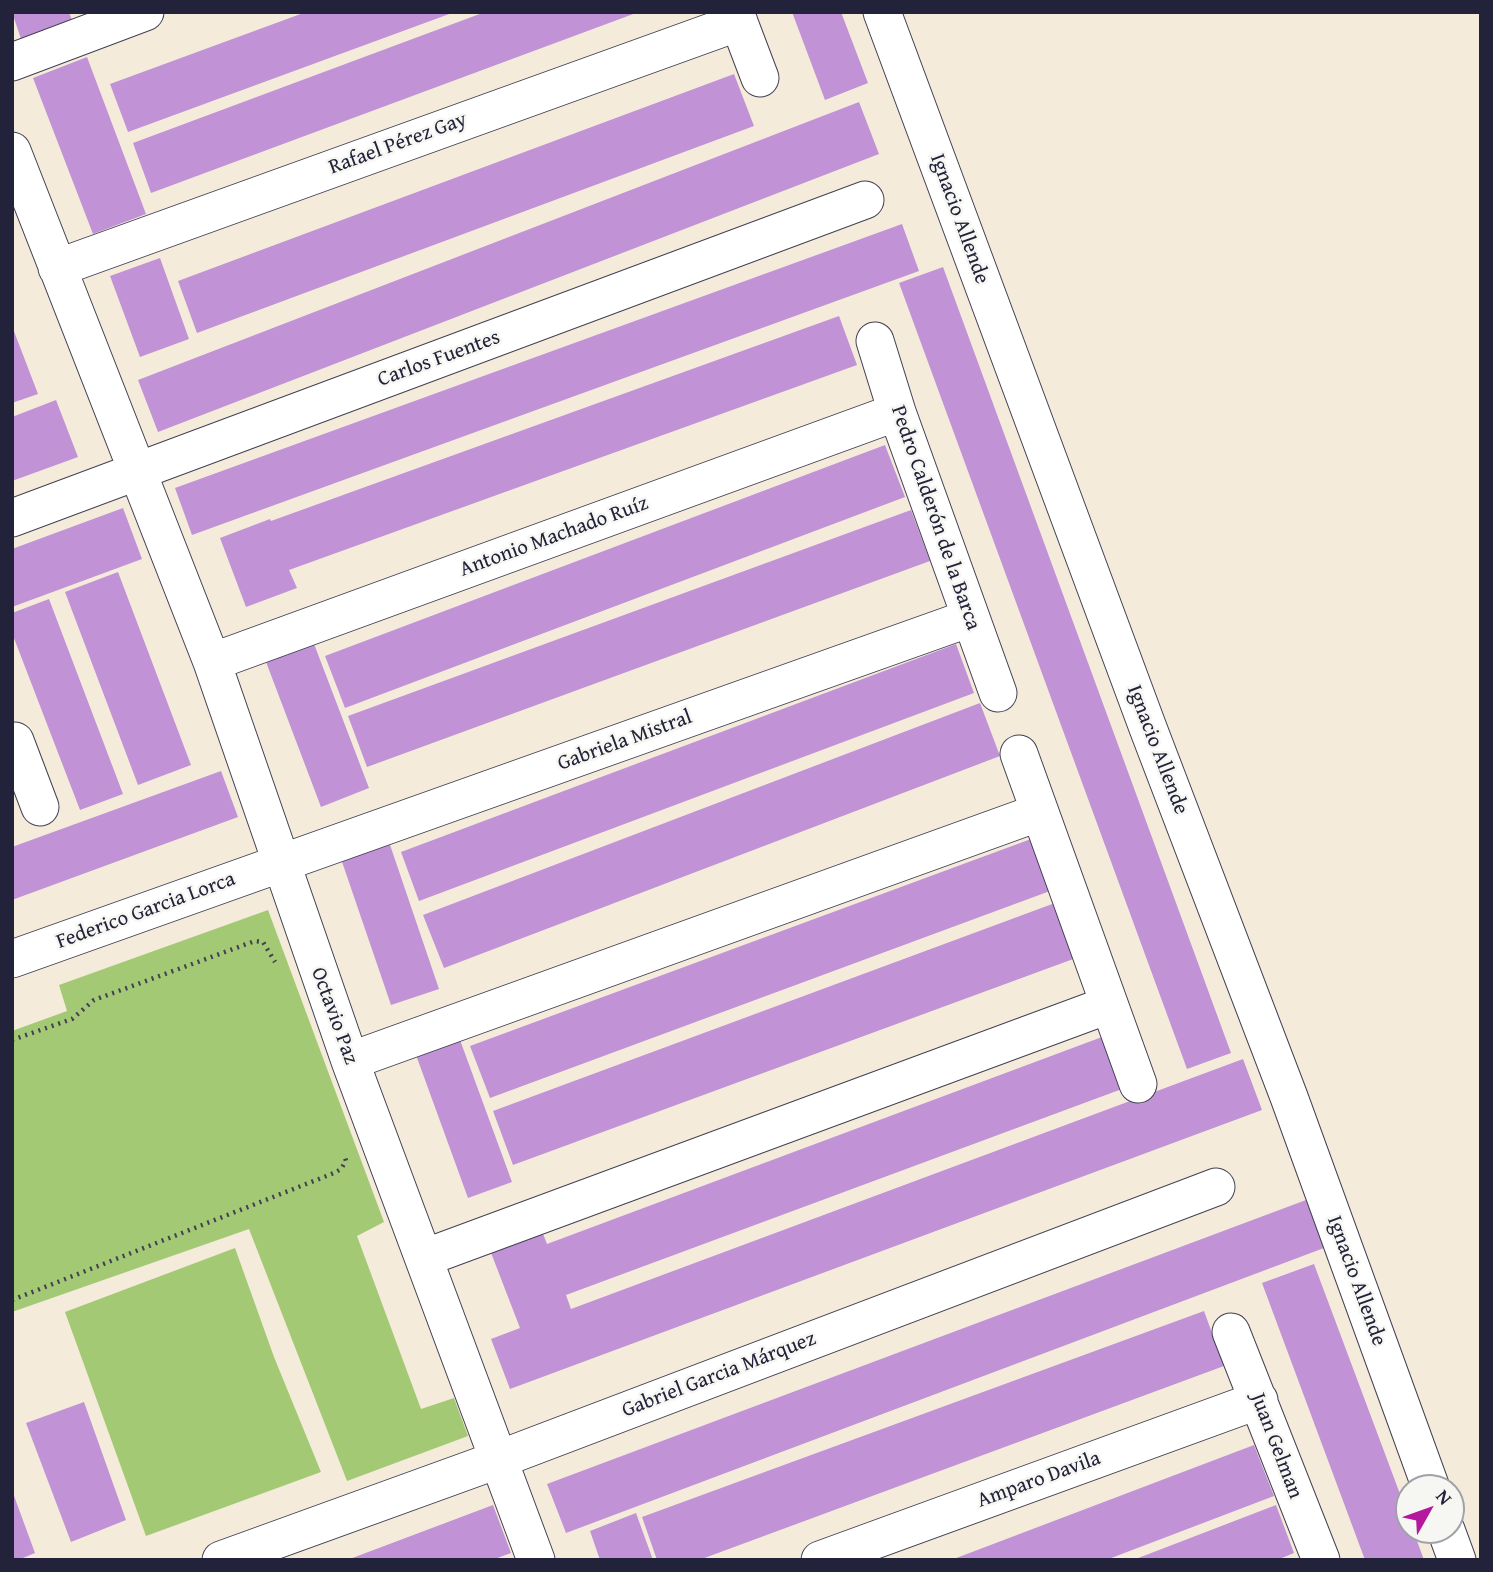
<!DOCTYPE html>
<meta charset="utf-8">
<style>
body{margin:0}
#map{position:relative;width:1493px;height:1572px;overflow:hidden;background:#f4ebdb;font-family:"Gentium Book Plus",serif}
canvas{display:block}
.frame{position:absolute;inset:0;border:14px solid #22223b;pointer-events:none}
.north{position:absolute;left:1395px;top:1474px;width:70px;height:70px;box-sizing:border-box;background:#f6f6f2;border:2px solid #a1a1a9;border-radius:50%;rotate:50deg;font-size:19px;font-weight:700;line-height:28px;text-align:center;color:#22223b}
.north::after{content:'';display:block;margin:auto;width:24px;height:32px;background:#b5179e;clip-path:polygon(50% 0,100% 100%,50% 72%,0 100%)}
</style>
<div id="map">
<canvas width="1493" height="1572"></canvas>
<div class="frame"></div>
<div class="north">N</div>
</div>
<script>
const context = document.querySelector('canvas').getContext('2d');
context.lineJoin = 'round';
function fill(path, color) { context.fillStyle = color; context.fill(path, 'evenodd'); }
const toPath = rows => new Path2D(rows.map(r => 'M' + r).join(''));
function stroke(path, color, width, dash) { context.strokeStyle = color; context.lineWidth = width; context.lineCap = dash ? 'butt' : 'round'; context.setLineDash(dash || []); context.stroke(path); }
function write(font, color, halo, rows, align = 'center') {
  context.font = font + ' "Gentium Book Plus",serif'; context.lineWidth = 5; context.setLineDash([]); context.textBaseline = 'middle'; context.strokeStyle = halo; context.fillStyle = color; for (const [text, x, y, turn = 0] of rows) {
    context.save(); context.translate(x, y); context.rotate((+turn || 0) * Math.PI / 180); context.textAlign = isNaN(turn) ? turn : align; if (halo) context.strokeText(text, 0, 0); context.fillText(text, 0, 0); context.restore();
  }
}
fill(toPath([
 [268,910,384,1222,357,1236,421,1409,454,1398,468,1436,347,1481,249,1229,12,1312,12,1031,67,1011,59,985],
 [235,1248,274,1357,321,1472,146,1536,65,1312]
]), '#a4c974');
fill(toPath([
 [12,12,69,12,73,23,22,42],
 [306,12,452,13,128,132,110,84],
 [485,12,636,13,151,193,133,143],
 [792,12,841,12,868,83,825,100],
 [87,57,146,214,93,234,33,78],
 [734,74,754,126,197,333,178,281],
 [859,102,879,154,158,432,138,380],
 [902,224,919,271,192,535,175,488],
 [160,258,189,339,140,357,110,276],
 [943,267,1231,1053,1187,1069,899,283],
 [839,316,857,365,289,570,297,588,246,607,220,538,270,519,271,521],
 [12,326,38,394,12,403],
 [56,400,78,457,12,481,12,417],
 [885,445,905,497,345,708,325,656],
 [123,508,142,559,12,607,12,549],
 [911,510,930,561,367,767,348,716],
 [118,572,191,765,138,785,65,592],
 [49,599,123,794,80,810,12,633,12,613],
 [311,636,369,788,321,807,263,654],
 [956,644,974,693,419,901,401,852],
 [980,703,1000,756,444,968,423,915],
 [221,771,238,817,12,900,12,847],
 [387,836,439,989,391,1005,339,853],
 [1031,839,1050,891,490,1098,470,1046],
 [1055,903,1076,958,513,1165,493,1111],
 [456,1029,512,1182,468,1198,412,1044],
 [1102,1037,1122,1089,566,1295,571,1309,1243,1059,1262,1110,510,1389,491,1339,520,1328,488,1245,540,1226,547,1244],
 [1306,1200,1324,1248,566,1533,547,1484],
 [1314,1264,1409,1518,1409,1530,1413,1530,1424,1560,1365,1560,1262,1283],
 [1204,1311,1224,1366,699,1560,657,1560,642,1517],
 [84,1402,126,1520,71,1542,26,1423],
 [1254,1445,1274,1496,1106,1560,951,1560],
 [13,1493,35,1553,18,1560,12,1560],
 [493,1505,511,1553,492,1560,347,1560],
 [1276,1505,1294,1553,1277,1560,1133,1560],
 [636,1513,653,1560,600,1560,590,1531]
]), '#c193d6');
const minor = toPath([
 [735,12,760,78],
 [882,12,1148,728,1289,1097,1431,1488],
 [12,62,145,12],
 [12,151,212,662,350,1061,536,1560],
 [57,268,739,22],
 [875,341,897,412,998,693],
 [12,518,865,200],
 [212,662,897,412],
 [15,741,40,807],
 [1019,754,1138,1084],
 [12,959,970,618],
 [350,1061,1040,812],
 [424,1258,1108,1005],
 [1231,1332,1321,1560],
 [1446,1530,1457,1560],
 [221,1560,497,1460,1216,1187],
 [820,1560,1259,1400]
]);
stroke(minor, '#424053', 39);
stroke(toPath([
 [12,1040,72,1019,94,1000,255,941,263,942,275,962],
 [12,1300,334,1173,341,1169,346,1161,344,1154]
]), '#424053', 4.5, [2, 5]);
stroke(minor, '#fff', 37);
write('21px', '#22223b', '#f6f6f2', [
 ["Rafael Pérez Gay",398,144,-20],
 ["Ignacio Allende",959,219,70],
 ["Carlos Fuentes",439,359,-20],
 ["Pedro Calderón de la Barca",935,518,71],
 ["Antonio Machado Ruíz",554,537,-20],
 ["Gabriela Mistral",625,741,-20],
 ["Ignacio Allende",1157,750,69],
 ["Federico Garcia Lorca",146,911,-20],
 ["Octavio Paz",334,1016,70],
 ["Ignacio Allende",1356,1281,70],
 ["Gabriel Garcia Márquez",719,1375,-21],
 ["Juan Gelman",1276,1446,69],
 ["Amparo Davila",1039,1480,-20]
]);
</script>
